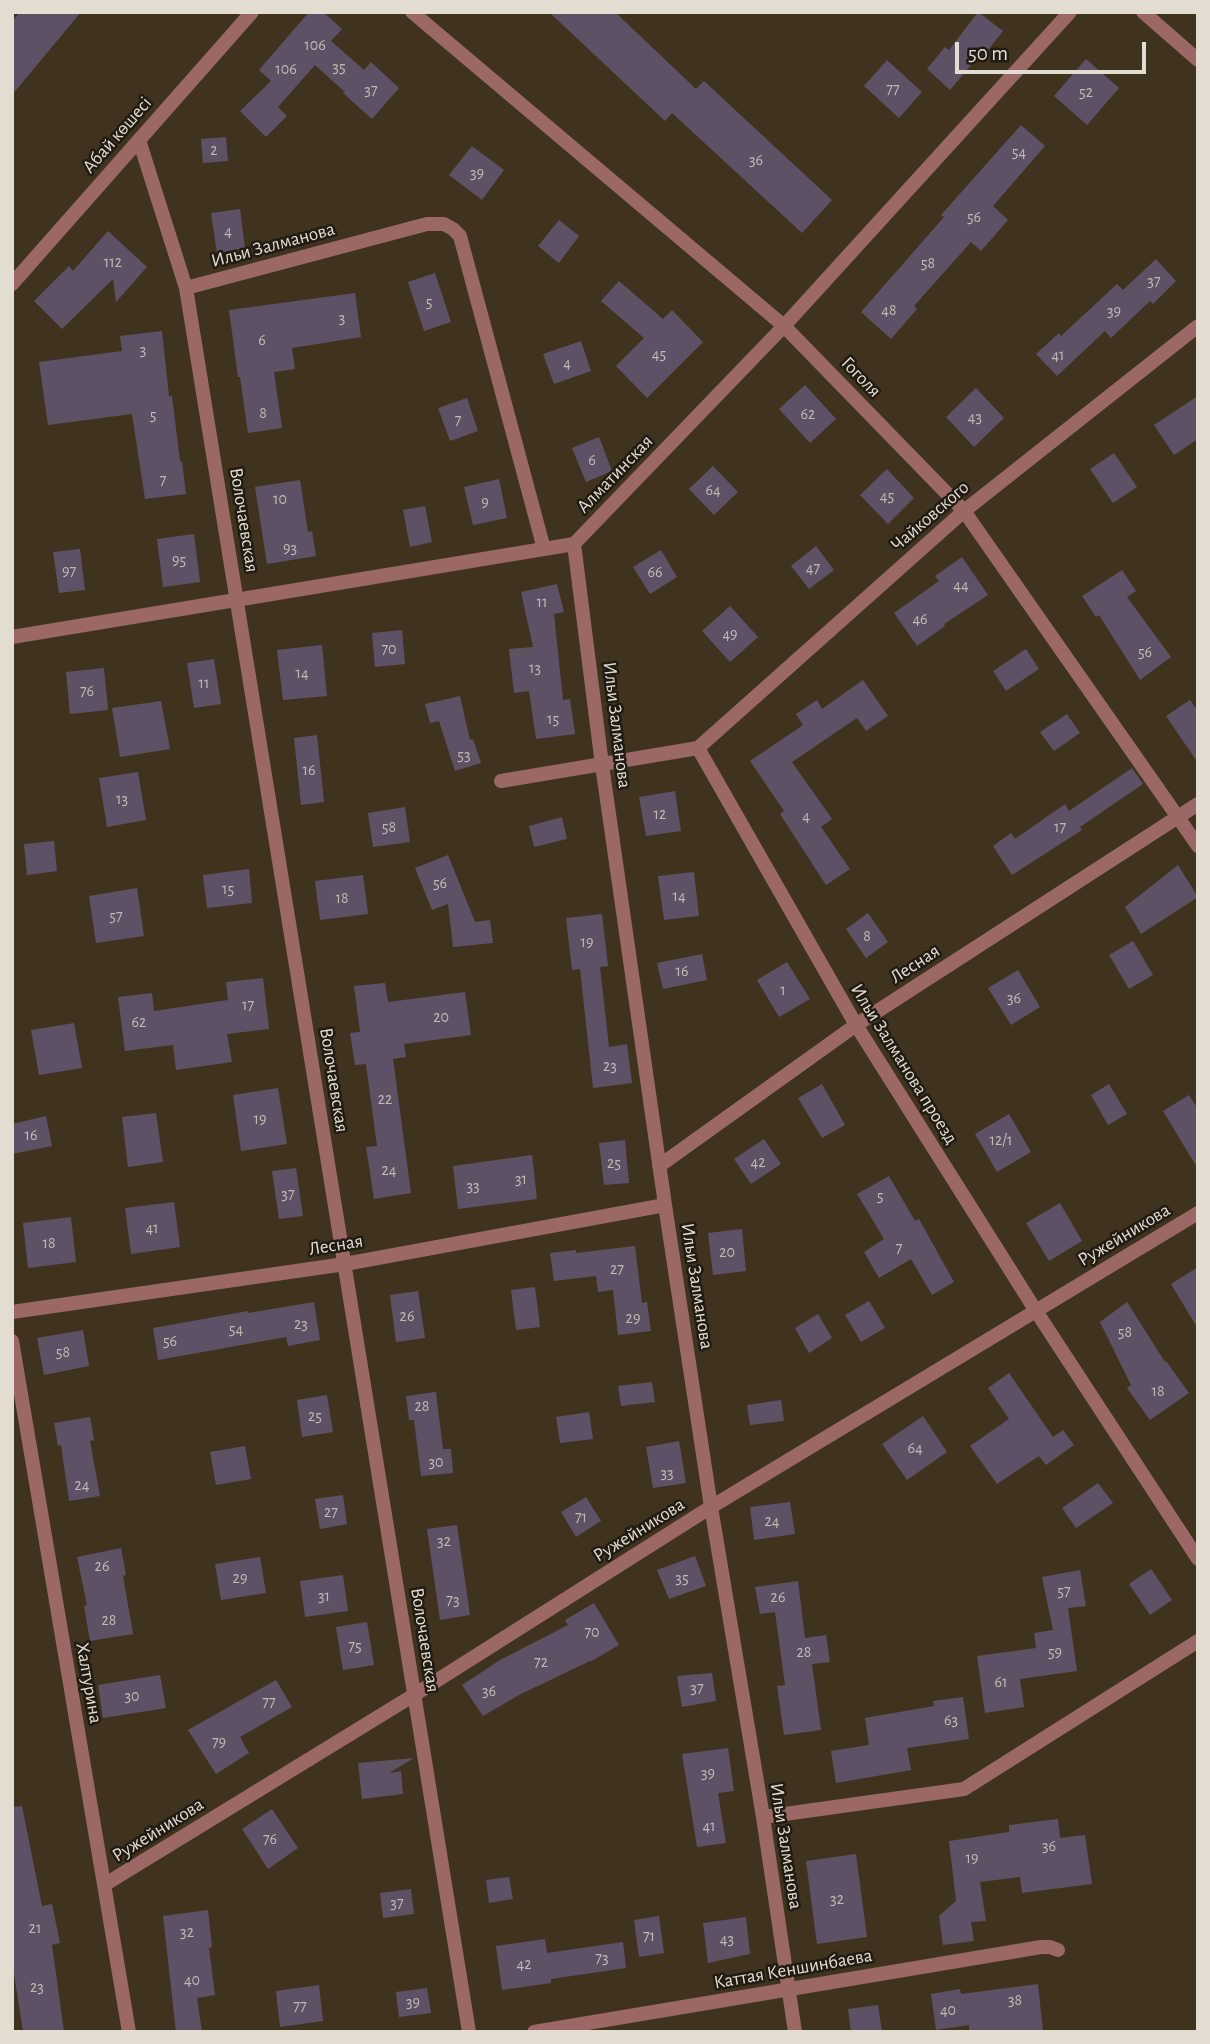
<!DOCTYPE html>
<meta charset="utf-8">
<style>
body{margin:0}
#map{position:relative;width:1210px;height:2044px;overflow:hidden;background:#3f331f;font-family:"Alegreya Sans",sans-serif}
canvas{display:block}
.frame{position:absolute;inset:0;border:14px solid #e3dcd0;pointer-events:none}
.scale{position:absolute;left:955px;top:42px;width:191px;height:32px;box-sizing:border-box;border:4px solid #e3dcd0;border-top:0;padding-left:9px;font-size:21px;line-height:24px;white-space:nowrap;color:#e3dcd0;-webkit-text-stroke:5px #211b13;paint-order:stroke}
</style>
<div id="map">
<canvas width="1210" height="2044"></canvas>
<div class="frame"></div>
<div class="scale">50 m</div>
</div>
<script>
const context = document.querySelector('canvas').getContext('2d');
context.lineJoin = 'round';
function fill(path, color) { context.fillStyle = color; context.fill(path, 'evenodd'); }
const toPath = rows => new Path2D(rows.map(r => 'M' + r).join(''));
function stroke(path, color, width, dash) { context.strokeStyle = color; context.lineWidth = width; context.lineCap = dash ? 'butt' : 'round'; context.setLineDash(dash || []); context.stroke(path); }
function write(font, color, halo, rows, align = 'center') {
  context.font = font + ' "Alegreya Sans",sans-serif'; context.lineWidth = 5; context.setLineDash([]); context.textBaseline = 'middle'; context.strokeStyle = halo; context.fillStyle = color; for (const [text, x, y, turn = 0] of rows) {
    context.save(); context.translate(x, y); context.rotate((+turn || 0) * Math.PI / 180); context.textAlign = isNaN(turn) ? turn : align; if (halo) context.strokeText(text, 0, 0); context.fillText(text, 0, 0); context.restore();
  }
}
fill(toPath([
 [20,12,81,12,12,95,12,22],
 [309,12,323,12,342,29,331,41,364,70,371,62,399,88,372,119,343,93,345,92,315,65,278,107,287,116,266,137,240,111,271,81,259,70],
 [549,12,615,12,696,89,704,81,832,200,802,233,672,113,665,121],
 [978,12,1003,31,985,54,982,52,950,90,927,69,945,47,949,50],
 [1086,59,1119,88,1087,125,1054,96],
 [887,60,922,92,899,118,864,86],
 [1021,125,1045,146,993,206,1008,220,981,251,971,242,914,306,917,309,891,339,861,312,944,217,941,215],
 [226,137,228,161,203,163,201,139],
 [472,146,504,170,482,200,449,175],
 [240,209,245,248,217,253,211,213],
 [559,220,579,236,559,263,538,246],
 [108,231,147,267,116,302,113,279,62,329,34,301,69,266,73,271],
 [1156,259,1176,281,1153,304,1150,301,1111,338,1105,331,1057,376,1036,354,1059,333,1061,336,1117,284,1123,290],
 [435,273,451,322,424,331,408,282],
 [619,281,663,319,672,310,703,342,647,398,616,366,644,338,601,301],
 [355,293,361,337,292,348,295,369,274,372,282,428,248,433,240,377,238,377,229,310],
 [162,331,169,396,172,396,180,461,182,461,186,494,145,499,132,414,48,425,39,362,122,351,120,336],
 [581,341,591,371,554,384,543,354],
 [805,385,836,419,810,443,779,409],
 [976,388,1004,418,974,447,946,417],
 [1198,396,1198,439,1174,455,1154,425],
 [467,398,478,431,450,441,438,408],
 [599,437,612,471,586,482,572,448],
 [1114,453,1137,487,1113,503,1090,469],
 [713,466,738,492,714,515,689,489],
 [887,469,914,498,888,524,860,495],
 [499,479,507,518,473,525,464,487],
 [300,480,308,532,312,531,316,556,267,564,255,487],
 [425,506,432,542,410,547,403,510],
 [194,534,200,582,163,587,157,539],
 [816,546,834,570,809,589,791,566],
 [80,549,85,590,59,593,53,552],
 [661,550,677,577,650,594,633,567],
 [962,557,988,595,944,624,945,626,917,646,894,613,939,581,935,576],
 [1122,570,1136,591,1127,597,1171,657,1140,680,1099,615,1096,617,1082,596],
 [557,584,564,612,554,614,563,700,570,699,575,734,536,739,529,691,514,693,509,649,533,647,521,592],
 [730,606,758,637,730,662,702,631],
 [402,630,405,664,375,667,372,633],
 [322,645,327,696,283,700,277,650],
 [1026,649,1039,669,1006,691,993,671],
 [214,659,221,704,194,708,187,663],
 [104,668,108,710,70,714,66,672],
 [863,680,888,716,866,731,857,718,792,762,832,819,821,827,850,869,826,885,780,814,784,811,750,761,803,725,796,714,817,700,822,709],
 [460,696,470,740,473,739,481,763,455,771,439,721,430,723,425,704],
 [1190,700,1198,711,1198,763,1166,716],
 [161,701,170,749,120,757,112,708],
 [1067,714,1080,733,1054,751,1040,732],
 [317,735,324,802,301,805,294,738],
 [1132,768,1143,784,1080,827,1082,830,1012,875,993,846,1011,833,1015,839,1065,804,1069,811],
 [138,772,146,820,107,827,99,778],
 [675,791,681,831,646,836,639,797],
 [405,807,410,842,373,847,368,813],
 [562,817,567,839,534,847,529,826],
 [54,841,57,871,27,875,24,844],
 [448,855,475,922,490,920,493,943,453,947,448,904,432,910,415,868],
 [1178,865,1198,897,1141,934,1125,907],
 [249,869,252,903,207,908,203,875],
 [694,872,699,916,664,920,658,876],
 [363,875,368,914,320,920,315,881],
 [137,888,144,936,96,943,89,896],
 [868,913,888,942,866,958,846,929],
 [602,914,608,966,600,967,609,1047,627,1044,632,1083,593,1088,580,969,572,970,566,918],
 [1133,941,1153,975,1129,989,1109,955],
 [702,954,707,980,663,989,657,963],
 [787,962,810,999,779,1017,757,980],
 [1018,970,1040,1007,1011,1025,988,988],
 [263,978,269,1029,227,1034,232,1062,176,1070,173,1045,125,1051,118,997,152,993,154,1011,228,1000,226,982],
 [385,983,388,1002,465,992,471,1035,404,1044,406,1057,393,1059,411,1193,374,1199,366,1147,377,1146,366,1064,355,1065,350,1033,360,1032,354,986],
 [74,1023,82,1068,39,1075,31,1030],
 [822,1084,845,1125,822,1138,798,1098],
 [1109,1084,1127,1114,1108,1125,1091,1095],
 [278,1088,287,1144,241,1151,233,1095],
 [1189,1095,1198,1109,1198,1169,1163,1111],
 [156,1113,163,1162,128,1167,122,1117],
 [1009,1114,1031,1152,997,1172,975,1134],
 [46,1116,52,1146,12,1154,12,1124],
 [764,1139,781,1164,751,1184,734,1159],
 [625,1140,629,1183,604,1185,599,1143],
 [532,1155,537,1199,458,1209,453,1166],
 [296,1168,303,1216,279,1219,272,1171],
 [889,1176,915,1221,919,1219,954,1282,932,1295,911,1259,879,1278,864,1252,884,1239,857,1194],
 [174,1202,180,1247,131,1254,125,1208],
 [1060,1203,1082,1241,1049,1261,1026,1223],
 [71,1217,76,1262,28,1268,23,1223],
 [742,1229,746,1271,713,1275,708,1233],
 [635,1246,642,1303,647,1302,651,1331,618,1335,613,1290,598,1292,596,1276,554,1281,550,1253,576,1250,576,1253],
 [1198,1267,1198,1329,1171,1284],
 [535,1287,540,1327,516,1330,511,1290],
 [418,1291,425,1338,396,1342,390,1295],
 [869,1301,885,1328,861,1342,845,1315],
 [314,1302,320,1340,288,1346,286,1337,158,1360,153,1328,248,1311,248,1313],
 [1127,1302,1165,1362,1166,1361,1189,1393,1150,1420,1127,1388,1131,1385,1100,1322],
 [818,1314,832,1338,809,1353,795,1328],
 [83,1330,89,1366,44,1375,37,1338],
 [1009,1373,1053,1437,1063,1430,1074,1445,1046,1465,1039,1456,997,1484,970,1446,1009,1419,988,1388],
 [652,1382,655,1402,621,1406,618,1386],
 [436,1392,443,1449,451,1449,453,1473,421,1476,414,1420,409,1420,406,1396],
 [327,1395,333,1432,302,1437,297,1400],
 [781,1400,784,1421,750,1425,747,1405],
 [589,1412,593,1439,560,1443,556,1417],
 [923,1416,947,1452,907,1480,882,1444],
 [90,1417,94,1440,90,1441,100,1496,69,1501,61,1445,58,1446,54,1423],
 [679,1441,686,1483,653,1488,646,1447],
 [245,1446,251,1479,216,1485,210,1452],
 [1098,1483,1113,1503,1076,1528,1062,1508],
 [343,1495,347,1524,320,1529,315,1499],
 [586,1497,601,1521,576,1537,561,1512],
 [790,1502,795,1534,754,1540,750,1507],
 [457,1525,470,1615,440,1620,427,1529],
 [121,1548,126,1575,123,1576,133,1634,90,1641,84,1606,87,1605,77,1557],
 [695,1556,706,1586,669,1599,657,1570],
 [260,1557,266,1593,221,1600,215,1564],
 [1151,1569,1172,1600,1150,1615,1129,1584],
 [1080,1570,1086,1606,1068,1608,1077,1671,1020,1679,1024,1707,985,1713,977,1656,1036,1648,1034,1633,1053,1630,1042,1577],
 [343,1575,348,1611,305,1617,300,1581],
 [798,1581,805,1638,826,1635,830,1662,812,1664,821,1730,784,1735,777,1686,785,1685,775,1612,760,1614,755,1587],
 [594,1603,619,1645,590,1662,590,1661,519,1695,483,1716,462,1685,500,1660,568,1625,565,1620],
 [367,1622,374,1665,343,1670,336,1627],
 [712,1673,716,1701,682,1707,677,1676],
 [160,1675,166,1708,103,1718,98,1685],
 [276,1680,292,1707,240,1737,249,1753,216,1774,188,1730],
 [963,1697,969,1739,907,1748,911,1770,836,1783,831,1751,869,1745,865,1718,934,1706,933,1701],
 [728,1748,734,1791,718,1793,726,1843,697,1847,682,1754],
 [414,1758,389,1773,401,1771,403,1794,362,1799,358,1763],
 [22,1806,42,1906,52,1904,60,1943,52,1945,64,2032,23,2032,12,1960,12,1807],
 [272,1809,298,1848,268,1869,242,1829],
 [1058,1819,1060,1838,1085,1835,1092,1884,1022,1893,1020,1877,980,1882,986,1921,971,1922,974,1941,943,1945,939,1916,956,1901,949,1841,1009,1832,1009,1825],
 [856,1854,867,1937,817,1944,806,1861],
 [509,1877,513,1899,489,1903,486,1880],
 [411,1889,414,1914,383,1918,380,1893],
 [208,1910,212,1947,209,1948,215,1995,197,1998,202,2032,176,2032,163,1916],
 [659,1916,664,1953,639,1957,634,1920],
 [746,1917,750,1954,708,1963,703,1923],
 [545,1939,547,1953,623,1942,626,1968,551,1979,551,1983,502,1990,496,1946],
 [1038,1984,1043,2032,969,2032,969,2025,936,2030,931,1994,960,1989,961,1994],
 [319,1985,323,2021,280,2027,276,1991],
 [427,1988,431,2013,399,2017,396,1992],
 [878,2005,882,2032,851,2032,848,2009]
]), '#5f5165');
stroke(toPath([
 [412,12,784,326,964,511,1198,846],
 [1143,12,1198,60],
 [139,140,186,288,469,2032],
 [186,288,427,224,444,224,453,229,460,236,544,549],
 [574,544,602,765,665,1205,711,1507,763,1817,795,2032],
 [12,637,574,544,784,326,1070,12],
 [698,748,856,1025,1036,1311,1198,1559],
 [698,748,964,511,1198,326],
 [501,781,698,748],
 [659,1166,856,1025,1198,804],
 [12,1312,345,1264,665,1205],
 [12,1341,129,2032],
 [763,1817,964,1789,1198,1641],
 [104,1885,414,1695,711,1507,1198,1213],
 [534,2032,1041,1947,1050,1947,1058,1950]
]), '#9c6865', 14);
stroke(toPath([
 [12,284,252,12]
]), '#9c6865', 14);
write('16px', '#c2b9b5', null, [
 ["106",315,45],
 ["35",339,67],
 ["106",286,69],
 ["77",893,89],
 ["37",371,90],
 ["52",1086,92],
 ["2",214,150],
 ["54",1019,152],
 ["36",756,160],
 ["39",477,173],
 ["56",974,217],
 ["4",228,231],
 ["112",113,262],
 ["58",928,263],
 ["37",1154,281],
 ["5",429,302],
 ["48",889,310],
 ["39",1114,311],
 ["3",342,318],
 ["6",262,340],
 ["3",143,350],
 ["45",659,354],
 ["41",1058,355],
 ["4",567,363],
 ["8",263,413],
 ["62",808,414],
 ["5",153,415],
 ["43",975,417],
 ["7",458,420],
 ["6",592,460],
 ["7",163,480],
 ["64",713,490],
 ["45",887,496],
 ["10",280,499],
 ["9",485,502],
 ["93",290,548],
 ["95",179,560],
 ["47",813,568],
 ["97",69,571],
 ["66",655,572],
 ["44",961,585],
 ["11",542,602],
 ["46",920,619],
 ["49",730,634],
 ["70",389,649],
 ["56",1145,652],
 ["13",535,668],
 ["14",302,673],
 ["11",204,683],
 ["76",87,691],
 ["15",553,719],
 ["53",464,755],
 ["16",309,770],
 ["13",122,799],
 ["12",660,814],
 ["4",806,816],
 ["58",389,827],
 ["17",1060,827],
 ["56",440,883],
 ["15",228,889],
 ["14",679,896],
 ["18",342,898],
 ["57",116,916],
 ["8",867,936],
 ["19",587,942],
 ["16",682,971],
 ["1",783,990],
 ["36",1014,998],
 ["17",248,1005],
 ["20",441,1017],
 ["62",139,1022],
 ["23",610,1066],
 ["22",385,1099],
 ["19",260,1119],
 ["16",31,1135],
 ["12/1",1001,1140],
 ["42",758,1162],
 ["25",614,1163],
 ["24",389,1170],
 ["31",521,1179],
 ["33",473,1186],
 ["37",288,1194],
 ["5",880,1196],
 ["41",152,1228],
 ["18",49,1243],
 ["7",899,1248],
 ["20",727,1252],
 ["27",617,1269],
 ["26",407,1316],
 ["29",633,1318],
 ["23",301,1324],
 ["54",236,1329],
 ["58",1125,1332],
 ["56",170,1341],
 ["58",63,1352],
 ["18",1158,1391],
 ["28",422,1406],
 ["25",315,1416],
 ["64",915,1448],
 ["30",436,1462],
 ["33",667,1473],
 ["24",82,1485],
 ["27",331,1512],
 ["71",581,1517],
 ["24",772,1521],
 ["32",444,1541],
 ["26",102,1566],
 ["29",240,1578],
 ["35",682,1578],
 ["57",1064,1591],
 ["31",324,1596],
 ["26",778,1597],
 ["73",453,1600],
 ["28",109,1620],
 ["70",592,1632],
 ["75",355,1646],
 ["28",804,1652],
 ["59",1055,1652],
 ["72",541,1662],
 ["61",1001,1682],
 ["37",697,1688],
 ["36",489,1691],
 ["30",132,1696],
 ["77",269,1702],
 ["63",951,1720],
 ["79",219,1742],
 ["39",708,1773],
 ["41",709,1826],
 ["76",270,1839],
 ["36",1049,1846],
 ["19",972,1858],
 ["32",837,1899],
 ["37",397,1903],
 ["21",35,1928],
 ["32",187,1932],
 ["71",649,1936],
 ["43",727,1939],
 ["73",602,1958],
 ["42",524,1964],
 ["40",192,1980],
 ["23",37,1987],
 ["38",1015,2000],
 ["39",413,2002],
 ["77",300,2006],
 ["40",948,2010]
]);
write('19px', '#e3dcd0', '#211b13', [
 ["Абай көшесі",117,135,-49],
 ["Ильи Залманова",273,245,-15],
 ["Гоголя",861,377,46],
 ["Алматинская",615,474,-46],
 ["Чайковского",930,516,-41],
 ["Волочаевская",244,520,81],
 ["Ильи Залманова",617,725,83],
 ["Лесная",915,964,-33],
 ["Ильи Залманова проезд",904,1064,58],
 ["Волочаевская",334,1080,81],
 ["Ружейникова",1124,1235,-31],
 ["Лесная",336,1245,-9],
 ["Ильи Залманова",697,1286,81],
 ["Ружейникова",639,1530,-32],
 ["Волочаевская",425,1640,81],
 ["Халтурина",89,1683,80],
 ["Ружейникова",158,1830,-32],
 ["Ильи Залманова",786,1846,81],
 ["Каттая Кеншинбаева",793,1969,-10]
]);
</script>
